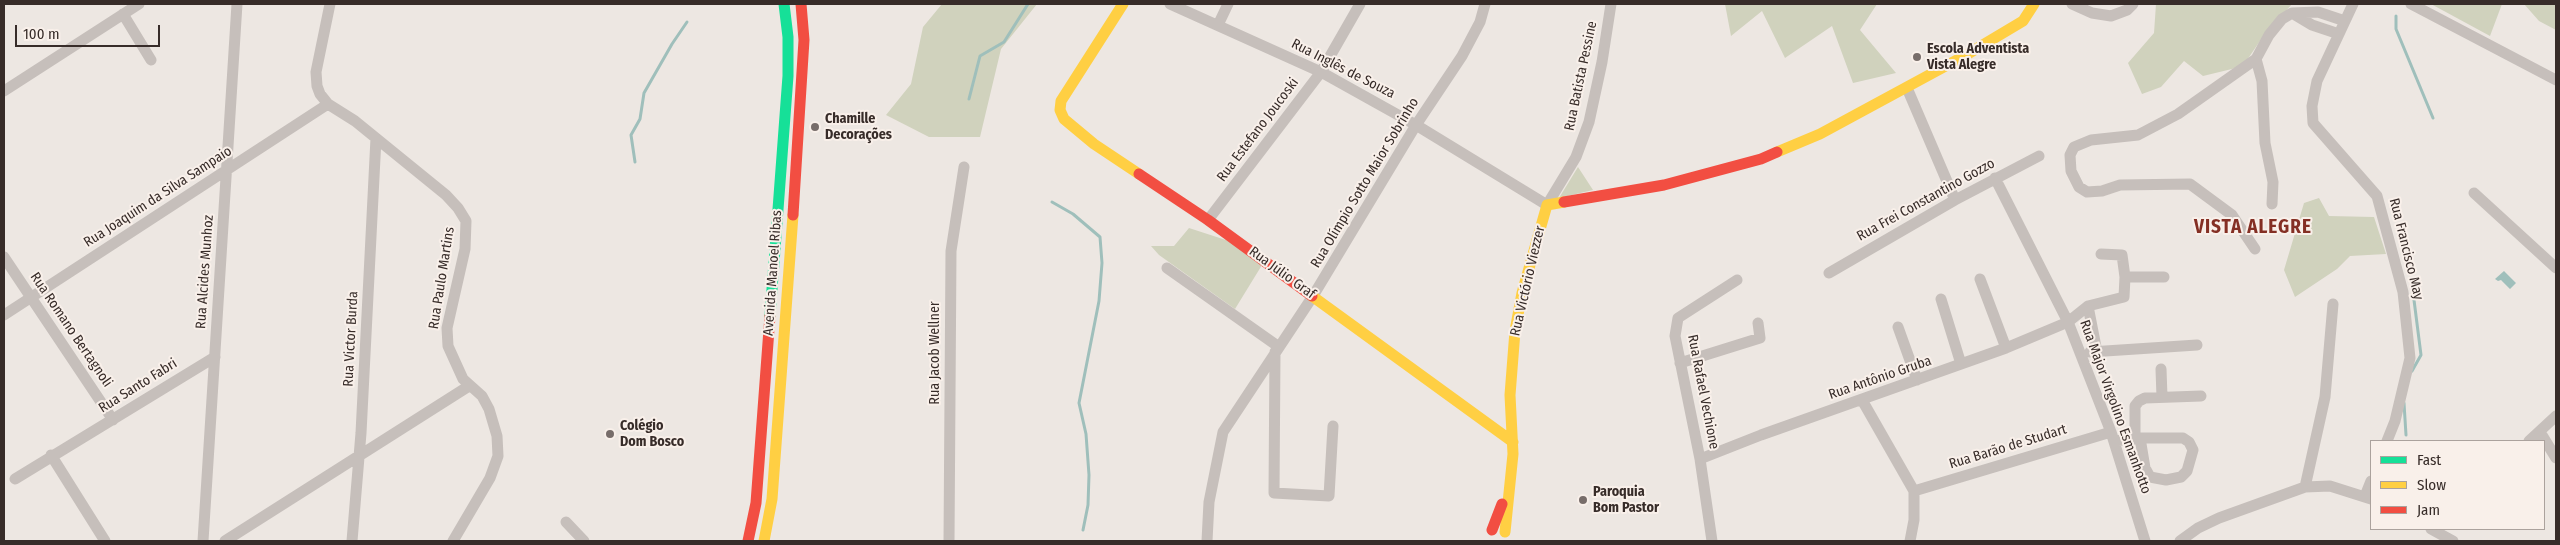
<!DOCTYPE html>
<meta charset="utf-8">
<style>
body{margin:0}
#map{position:relative;width:2560px;height:545px;overflow:hidden;background:#ede7e2;font-family:"Fira Sans Condensed",sans-serif}
canvas{display:block}
.frame{position:absolute;inset:0;border:5px solid #372c29;pointer-events:none}
.legend{position:absolute;left:2370px;top:440px;width:175px;height:90px;box-sizing:border-box;background:#f9f0ea;border:1px solid #aba29d;margin:0;padding:6px 9px;list-style:none;font-size:15px;color:#372c29}
.legend li{display:flex;align-items:center;gap:10px;height:25px}
.legend b{width:25px;border:1px solid #aba29d}
.scale{position:absolute;left:15px;top:25px;width:145px;height:22px;box-sizing:border-box;border:2px solid #372c29;border-top:0;padding-left:6px;font-size:15px;line-height:18px;white-space:nowrap;color:#372c29;-webkit-text-stroke:4px #f9f0ea;paint-order:stroke}
</style>
<div id="map">
<canvas width="2560" height="545"></canvas>
<div class="frame"></div>
<ul class="legend">
<li><b style="height:6px;background:#16e098"></b>Fast</li>
<li><b style="height:6px;background:#ffcf43"></b>Slow</li>
<li><b style="height:6px;background:#f24e42"></b>Jam</li>
</ul>
<div class="scale">100 m</div>
</div>
<script>
const context = document.querySelector('canvas').getContext('2d');
context.lineJoin = 'round';
function fill(path, color) { context.fillStyle = color; context.fill(path, 'evenodd'); }
const toPath = rows => new Path2D(rows.map(r => 'M' + r).join(''));
function stroke(path, color, width, dash) { context.strokeStyle = color; context.lineWidth = width; context.lineCap = dash ? 'butt' : 'round'; context.setLineDash(dash || []); context.stroke(path); }
function write(font, color, halo, rows, align = 'center') {
  context.font = font + ' "Fira Sans Condensed",sans-serif'; context.lineWidth = 4; context.setLineDash([]); context.textBaseline = 'middle'; context.strokeStyle = halo; context.fillStyle = color; for (const [text, x, y, turn = 0] of rows) {
    context.save(); context.translate(x, y); context.rotate((+turn || 0) * Math.PI / 180); context.textAlign = isNaN(turn) ? turn : align; if (halo) context.strokeText(text, 0, 0); context.fillText(text, 0, 0); context.restore();
  }
}
fill(toPath([
 [942,4,1037,4,1001,49,980,137,929,137,886,115,911,84,923,27],
 [1725,4,1877,4,1860,30,1896,73,1853,83,1832,26,1785,58,1762,11,1731,36],
 [2156,4,2292,4,2262,38,2247,60,2236,68,2203,76,2184,61,2161,87,2142,94,2128,63,2154,33],
 [2431,4,2502,4,2490,36],
 [2524,4,2556,4,2556,30,2539,21],
 [1578,167,1593,190,1559,198],
 [2319,198,2329,216,2374,217,2386,254,2350,256,2337,269,2295,297,2284,270,2304,203],
 [1189,228,1232,242,1262,265,1235,309,1159,255,1151,246,1174,246]
]), '#d0d2bd');
fill(toPath([
 [2504,271,2516,283,2510,289,2501,280,2498,281,2495,279]
]), '#9fbfbb');
stroke(toPath([
 [2396,16,2396,29,2433,118],
 [969,99,980,56,1004,42,1028,4],
 [635,162,631,135,640,119,644,93,672,44,687,22],
 [1052,202,1073,214,1100,237,1102,263,1099,301,1079,403,1086,434,1089,475,1088,505,1083,530],
 [2412,371,2421,355,2414,300],
 [2404,403,2406,435]
]), '#9fbfbb', 3);
stroke(toPath([
 [330,4,316,72,317,86,320,94,328,104,355,121,446,195,458,208,466,221,465,249,447,328,448,346,463,379,482,396,489,409,497,436,498,456,490,478,453,541],
 [1170,4,1321,72,1416,125,1547,205,1576,157,1589,122,1602,62,1611,4],
 [2072,4,2092,13,2111,16,2127,10,2133,4],
 [2353,4,2317,81,2312,106,2313,123,2377,196,2403,292,2410,358,2395,421,2387,441],
 [2411,4,2556,80],
 [2292,13,2312,25,2339,34],
 [123,14,151,60],
 [1218,25,1228,4],
 [2256,59,2262,81,2265,143,2273,182,2272,204],
 [1907,88,1955,200],
 [4,91,139,4],
 [1995,178,2068,322,2111,432,2145,541],
 [2474,193,2556,268],
 [1208,220,1321,72,1360,4],
 [2255,249,2232,215,2190,184,2120,185,2102,191,2087,192,2079,187,2071,171,2070,155,2074,147,2091,140,2138,135,2178,114,2256,59,2269,35,2282,19,2292,13,2318,12,2345,21],
 [4,257,113,420],
 [1167,268,1279,347],
 [1829,273,1955,200,2039,156],
 [2125,277,2164,277],
 [1980,279,2006,348],
 [1941,299,1961,364],
 [4,315,328,104],
 [1898,327,1917,380],
 [1275,352,1274,493,1329,496,1333,426],
 [2090,352,2197,345],
 [2097,352,2088,306,2124,297,2125,277,2122,255,2101,254],
 [1680,363,1760,338,1758,323],
 [2161,369,2162,397],
 [1862,400,1914,491,1914,520,1910,541],
 [2540,432,2556,458],
 [2135,438,2135,406,2139,401,2145,398,2201,396],
 [2114,441,2140,438,2183,438,2189,442,2193,450,2187,471,2181,477,2166,480,2150,477,2145,468,2140,438],
 [2529,441,2556,416],
 [51,455,105,541],
 [1700,459,1761,435,2006,348,2068,322,2088,306],
 [15,479,215,357],
 [2305,487,2325,397,2333,304],
 [1914,491,2111,432],
 [2365,496,2371,481],
 [566,522,584,541],
 [2431,529,2453,541],
 [203,541,237,4],
 [225,541,469,386],
 [352,541,361,433,376,138],
 [949,541,951,251,964,167],
 [1207,541,1209,502,1223,432,1313,296,1416,125,1462,56,1480,22,1485,4],
 [1712,541,1700,459,1675,336,1678,318,1737,280],
 [2180,541,2198,528,2219,518,2305,487,2330,486,2371,499]
]), '#c6bfbb', 11);
stroke(toPath([
 [770,316,788,76,788,37,784,4]
]), '#16e098', 11);
stroke(toPath([
 [1123,4,1061,101,1060,110,1064,119,1094,144,1139,174],
 [1777,152,1820,134,1966,55,2023,21,2034,4],
 [1312,296,1513,442],
 [1505,532,1513,454,1510,395,1515,331,1522,293,1547,205,1564,202],
 [764,541,772,499,793,215]
]), '#ffcf43', 11);
stroke(toPath([
 [1139,174,1208,220,1312,296],
 [1564,202,1664,185,1761,159,1777,152],
 [793,215,804,40,801,4],
 [1492,530,1502,504],
 [748,541,756,503,770,316]
]), '#f24e42', 11);
for (const [x, y, r, color] of [
 [1917,57,5,"#776d6a"],
 [815,127,5,"#776d6a"],
 [610,434,5,"#776d6a"],
 [1583,500,5,"#776d6a"]
]) { const dot = new Path2D(); dot.arc(x, y, r, 0, 2 * Math.PI); context.fillStyle = color; context.fill(dot); stroke(dot, '#f9f0ea', 2); }
write('bold 14px', '#372c29', '#f9f0ea', [
 ["Escola Adventista",1927,49],
 ["Vista Alegre",1927,65],
 ["Chamille",825,119],
 ["Decorações",825,135],
 ["Colégio",620,426],
 ["Dom Bosco",620,442],
 ["Paroquia",1593,492],
 ["Bom Pastor",1593,508]
], 'left');
write('14px', '#372c29', '#f9f0ea', [
 ["Rua Inglês de Souza",1343,69,27],
 ["Rua Batista Pessine",1581,76,-78],
 ["Rua Estefano Joucoski",1258,130,-53],
 ["Rua Olímpio Sotto Maior Sobrinho",1365,183,-59],
 ["Rua Joaquim da Silva Sampaio",158,197,-33],
 ["Rua Frei Constantino Gozzo",1926,200,-29],
 ["Rua Francisco May",2406,249,76],
 ["Rua Alcides Munhoz",205,272,-86],
 ["Avenida Manoel Ribas",773,273,-86],
 ["Rua Júlio Graf",1282,273,36],
 ["Rua Paulo Martins",442,278,-81],
 ["Rua Victório Viezzer",1528,281,-77],
 ["Rua Romano Bertagnoli",71,330,56],
 ["Rua Victor Burda",351,339,-87],
 ["Rua Jacob Wellner",935,353,-90],
 ["Rua Antônio Gruba",1880,378,-19],
 ["Rua Santo Fabri",138,386,-32],
 ["Rua Rafael Vechione",1703,392,79],
 ["Rua Major Virgolino Esmanhotto",2115,407,70],
 ["Rua Barão de Studart",2008,447,-17]
]);
context.letterSpacing = '1px';
write('bold 19px', '#842f24', '#f9f0ea', [
 ["VISTA ALEGRE",2253,228]
]);
context.letterSpacing = '0px';
</script>
